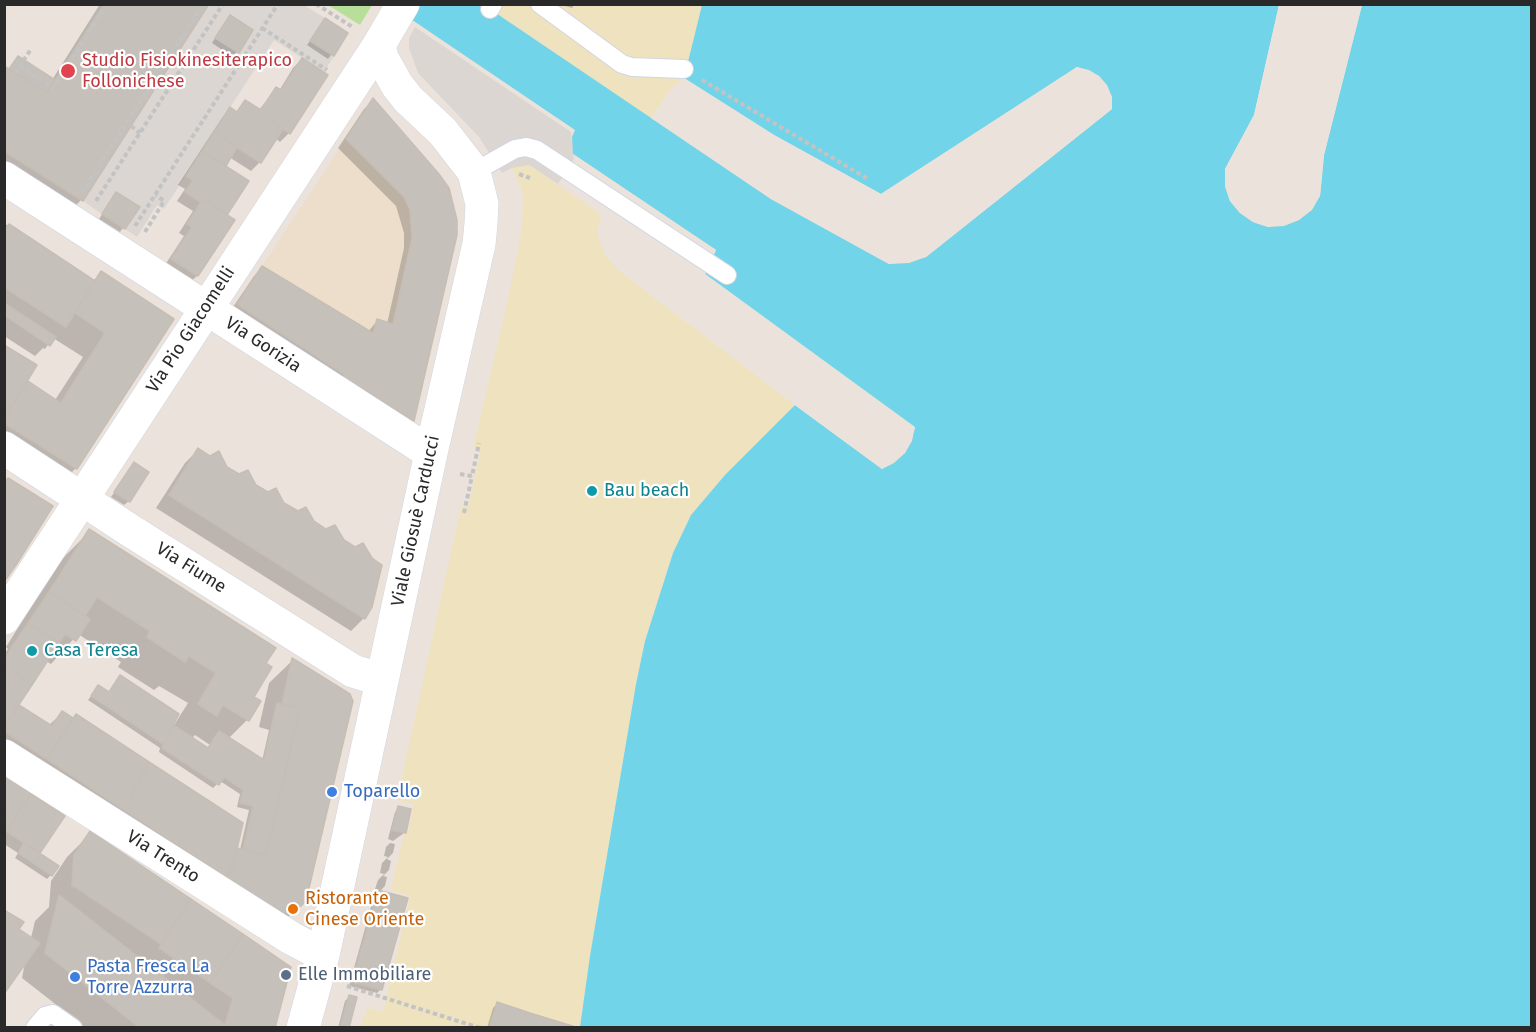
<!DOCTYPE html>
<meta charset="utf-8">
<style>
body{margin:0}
#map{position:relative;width:1536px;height:1032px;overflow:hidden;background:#ebe3db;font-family:"Fira Sans",sans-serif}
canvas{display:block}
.frame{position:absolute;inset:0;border:6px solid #292929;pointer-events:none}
</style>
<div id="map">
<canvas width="1536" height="1032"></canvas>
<div class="frame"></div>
</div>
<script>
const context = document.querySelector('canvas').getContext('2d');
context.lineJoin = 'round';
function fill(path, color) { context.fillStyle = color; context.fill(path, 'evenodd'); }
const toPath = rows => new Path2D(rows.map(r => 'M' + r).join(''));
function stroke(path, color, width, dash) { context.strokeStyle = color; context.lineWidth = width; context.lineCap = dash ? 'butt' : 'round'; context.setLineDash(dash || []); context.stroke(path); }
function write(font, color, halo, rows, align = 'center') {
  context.font = font + ' "Fira Sans",sans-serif'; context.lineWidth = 4.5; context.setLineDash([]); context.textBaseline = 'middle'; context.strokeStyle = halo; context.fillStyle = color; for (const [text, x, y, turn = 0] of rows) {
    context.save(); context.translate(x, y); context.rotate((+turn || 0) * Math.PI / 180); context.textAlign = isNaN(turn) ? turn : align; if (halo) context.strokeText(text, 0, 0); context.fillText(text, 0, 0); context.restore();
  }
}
fill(toPath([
 [373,98,439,174,449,188,457,220,457,235,414,421,365,389,343,378,344,375,237,304]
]), '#ecdecb');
fill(toPath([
 [372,5,360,25,328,5,372,4]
]), '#b8df9a');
fill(toPath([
 [484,5,702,5,684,78,671,89,651,118],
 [529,165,601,214,597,232,604,253,618,270,795,405,725,475,691,515,673,553,645,641,636,684,590,956,580,1027,359,1028,368,1008,383,1012,410,896,391,890,404,834,408,833,414,804,397,800,461,506,468,507,481,450,473,448,506,308,522,229,523,196,520,185,512,168]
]), '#efe3bf');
fill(toPath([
 [209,5,304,5,325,18,310,40,334,56,324,72,274,40,164,209,157,205,137,237,125,229,140,207,117,192,102,214,83,201],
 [230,16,253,30,239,53,215,38],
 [415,27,571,132,574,159,558,184,529,165,512,168,502,173,479,137,418,73,409,48,409,38]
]), '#dbd6d2');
fill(toPath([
 [390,5,484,5,771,199,889,264,926,257,1112,109,1112,97,1099,76,1077,67,881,194,774,135,684,78,702,5,1279,5,1254,115,1225,169,1225,186,1230,201,1240,213,1253,222,1268,227,1299,220,1320,196,1324,155,1362,5,1531,5,1531,1027,580,1027,590,956,636,684,645,641,673,553,691,515,725,475,795,405,882,469,905,453,915,428,705,274,716,250,573,154,572,137,575,130]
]), '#72d4e9');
fill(toPath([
 [1282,4,1256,116,1228,170,1228,185,1232,199,1242,211,1254,220,1269,224,1284,223,1298,218,1309,208,1317,195,1321,154,1359,4,1362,5,1324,155,1320,196,1312,210,1299,220,1284,226,1268,227,1253,222,1240,213,1230,201,1225,186,1225,169,1254,115,1279,5],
 [1077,67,1089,70,1099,76,1107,85,1112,97,1112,109,926,257,909,263,889,264,771,199,651,118,653,115,772,196,890,261,908,260,925,254,1109,108,1109,97,1105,87,1097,78,1088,73,1077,71,881,197,772,138,681,80,684,78,774,135,881,194],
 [573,154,716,250,705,274,915,427,912,441,905,453,894,463,882,469,792,403,796,403,883,465,893,461,903,451,909,440,911,429,703,276,702,273,713,251,574,159]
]), '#ebe3db');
fill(toPath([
 [100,4,208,4,81,200,68,214,4,173,4,68,9,71,14,62,52,80],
 [558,4,575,4,572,8],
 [325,20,346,34,328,59,307,45],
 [226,21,251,31,233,57,212,43],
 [302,59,289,133,280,142,275,138,260,162,251,171,229,157,223,166,225,216,233,220,197,276,188,284,163,268,184,236,179,233,193,211,177,201,185,189,178,185,222,118,231,109,235,113,245,102,259,110,276,89,279,91,293,68],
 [373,101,455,235,413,421,404,429,229,313,254,276,263,267,368,332,377,321,387,324,404,248,404,233,396,206,338,148,364,109],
 [113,198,138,207,120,232,99,219],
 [4,223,93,281,101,273,172,320,76,468,52,492,4,461,4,347,23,388,28,383,55,400,83,357,53,338,45,349,43,348,35,356,4,336],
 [198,450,312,522,364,618,351,631,156,508,185,463],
 [134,464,129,501,124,505,111,497],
 [90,531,264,664,252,698,247,720,228,739,262,761,269,730,259,727,269,683,293,660,348,695,305,900,280,925,4,770,4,654,8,649,6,647,60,561],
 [78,634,121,662,118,667,154,690,159,686,188,703,174,725,98,687,88,700,160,748,159,752,213,788,220,781,240,794,237,807,249,810,240,850,235,849,62,713,48,726,19,707,13,711,46,661,51,664],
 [195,735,210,745,207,749,191,739],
 [4,778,39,852,38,853,51,875,47,879,15,858,18,853,4,844],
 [399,808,409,810,404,833,393,841,388,839,395,812],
 [91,833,289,967,274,1028,86,1028,22,978,25,962,17,929,31,938,35,921,49,907,51,881,67,857],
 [390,843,395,844,393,853,387,859,391,861,389,870,383,876,387,877,385,886,379,892,381,989,377,993,349,986,374,896,380,890,375,889,378,880,384,874,380,873,382,863,388,857,384,856,386,847],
 [349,997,348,1028,338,1028,345,1001],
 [497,1004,574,1028,487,1028,493,1008]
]), '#0003');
const building = toPath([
 [104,4,209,4,83,201,4,151,4,66,47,93,104,4],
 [230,15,253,30,239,53,215,38,230,15],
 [325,18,348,33,334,56,310,41,325,18],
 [18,56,55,80,47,93,9,69,18,56],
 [302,58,328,75,290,134,259,113,276,87,281,90,302,58],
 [373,98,439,174,449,188,457,220,457,235,414,421,365,389,363,392,343,378,345,375,237,304,262,266,373,333,377,319,393,324,412,238,410,210,404,197,346,139,373,98],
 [245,100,261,110,259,113,283,129,261,163,214,132,230,107,237,112,245,100],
 [214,132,237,147,226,166,202,151,214,132],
 [202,151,249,181,227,215,203,199,201,202,185,192,193,180,186,176,202,151],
 [116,192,140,207,125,229,102,214,116,192],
 [203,199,235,220,198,276,171,259,192,227,187,224,203,199],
 [9,224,95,281,66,327,4,287,4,232,9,224],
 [101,271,174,319,77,469,4,423,4,418,28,381,61,403,105,333,75,313,101,271],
 [4,303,56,337,50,346,4,315,4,303],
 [4,345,37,365,6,416,4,415,4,345],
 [198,448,210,456,219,451,227,467,239,474,248,470,256,485,268,492,276,488,284,503,298,511,306,507,314,521,326,529,335,525,344,540,355,547,363,543,372,558,382,565,372,607,365,619,169,495,198,448],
 [134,462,149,472,130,502,114,492,134,462],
 [8,478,53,506,16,565,4,558,4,483,8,478],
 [89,529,276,648,266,663,272,667,254,697,261,701,249,721,223,705,217,716,198,704,216,673,189,656,185,662,147,637,150,631,97,597,85,616,49,592,89,529],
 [4,558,16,565,4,582,4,558],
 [49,592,90,619,76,641,65,634,59,643,28,623,49,592],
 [28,623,59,643,32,685,4,666,4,659,28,623],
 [292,658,350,694,353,701,306,901,301,906,286,913,278,911,226,877,233,866,237,848,266,855,300,708,282,704,292,658],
 [4,666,32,685,4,727,4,666],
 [120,675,179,714,163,744,91,696,98,685,109,692,120,675],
 [277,703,300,708,266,855,243,849,253,806,240,803,243,790,224,777,219,785,162,748,173,725,208,748,219,731,264,760,277,703],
 [19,705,52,726,62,711,73,718,47,759,4,731,4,727,19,705],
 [76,714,149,762,124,810,47,759,76,714],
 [149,762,243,823,233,866,226,877,124,810,149,762],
 [4,776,31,794,6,831,4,829,4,814,7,810,4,809,4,776],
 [31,794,65,816,40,853,6,831,31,794],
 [398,806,411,809,406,833,392,830,398,806],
 [90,831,191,899,161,944,72,885,74,855,90,831],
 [24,843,59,866,52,876,18,853,24,843],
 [378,890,408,898,382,990,352,982,378,890],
 [59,895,225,1025,233,998,210,983,243,934,291,967,275,1028,140,1028,45,953,59,895],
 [191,899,243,934,210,983,159,948,191,899],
 [4,910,24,922,19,929,40,943,4,994,4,910],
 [349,995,357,997,349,1028,340,1028,349,995],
 [497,1002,530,1013,579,1028,489,1028,497,1002]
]);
fill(building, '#c6c0bb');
stroke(building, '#c6beb5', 1.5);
const lane = toPath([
 [540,4,622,64,632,67,684,69],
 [490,9,493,4],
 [474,172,515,149,526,147,537,150,727,275],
 [35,1028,45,1016,53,1014,73,1028]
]);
const street = toPath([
 [4,178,431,453],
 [4,448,131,531,353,671,382,680],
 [4,618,379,45,403,4],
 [4,756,291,938,323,955],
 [303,1028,323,955,431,453,479,244,481,224,482,204,474,172,443,132,408,99,397,85,382,58,379,45]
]);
stroke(lane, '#d1d5e1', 20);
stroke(street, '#d1d5e1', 34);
stroke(toPath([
 [316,4,354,28],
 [262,28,327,70],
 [175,57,185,63],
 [20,66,53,88,107,4],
 [15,73,31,49],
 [702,80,868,179],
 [131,126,140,133],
 [519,174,530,178],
 [82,192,203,4],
 [96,201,223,4],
 [135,226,278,4],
 [145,232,164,201,156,195],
 [460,474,472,476,479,443],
 [464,513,472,476],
 [347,986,480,1028]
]), '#c3c3c3', 4, [4.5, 3]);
stroke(lane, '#fff', 18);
stroke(street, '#fff', 33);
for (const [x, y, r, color] of [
 [68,71,8,"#e0444e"],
 [592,491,6,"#0f9aa8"],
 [32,651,6,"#0f9aa8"],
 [332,792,6,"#3f7fe0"],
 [293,909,6,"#e8710a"],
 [286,975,6,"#5c6f8a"],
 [75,977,6,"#3f7fe0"]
]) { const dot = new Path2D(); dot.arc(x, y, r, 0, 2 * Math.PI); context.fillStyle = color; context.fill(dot); stroke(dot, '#fff', 2); }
write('18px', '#be3a42', '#fff', [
 ["Studio Fisiokinesiterapico",82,61],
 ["Follonichese",82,82]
], 'left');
write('18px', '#292929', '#fff', [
 ["Via Pio Giacomelli",191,330,-57],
 ["Via Gorizia",263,345,33],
 ["Viale Giosuè Carducci",416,521,-78],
 ["Via Fiume",191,568,32],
 ["Via Trento",163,857,32]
]);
write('18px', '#0d838f', '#fff', [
 ["Bau beach",604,491],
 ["Casa Teresa",44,651]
], 'left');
write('18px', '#366cbe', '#fff', [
 ["Toparello",344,792],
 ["Pasta Fresca La",87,967],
 ["Torre Azzurra",87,988]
], 'left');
write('18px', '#c56008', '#fff', [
 ["Ristorante",305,899],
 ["Cinese Oriente",305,920]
], 'left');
write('18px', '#4e5e75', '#fff', [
 ["Elle Immobiliare",298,975]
], 'left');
</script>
